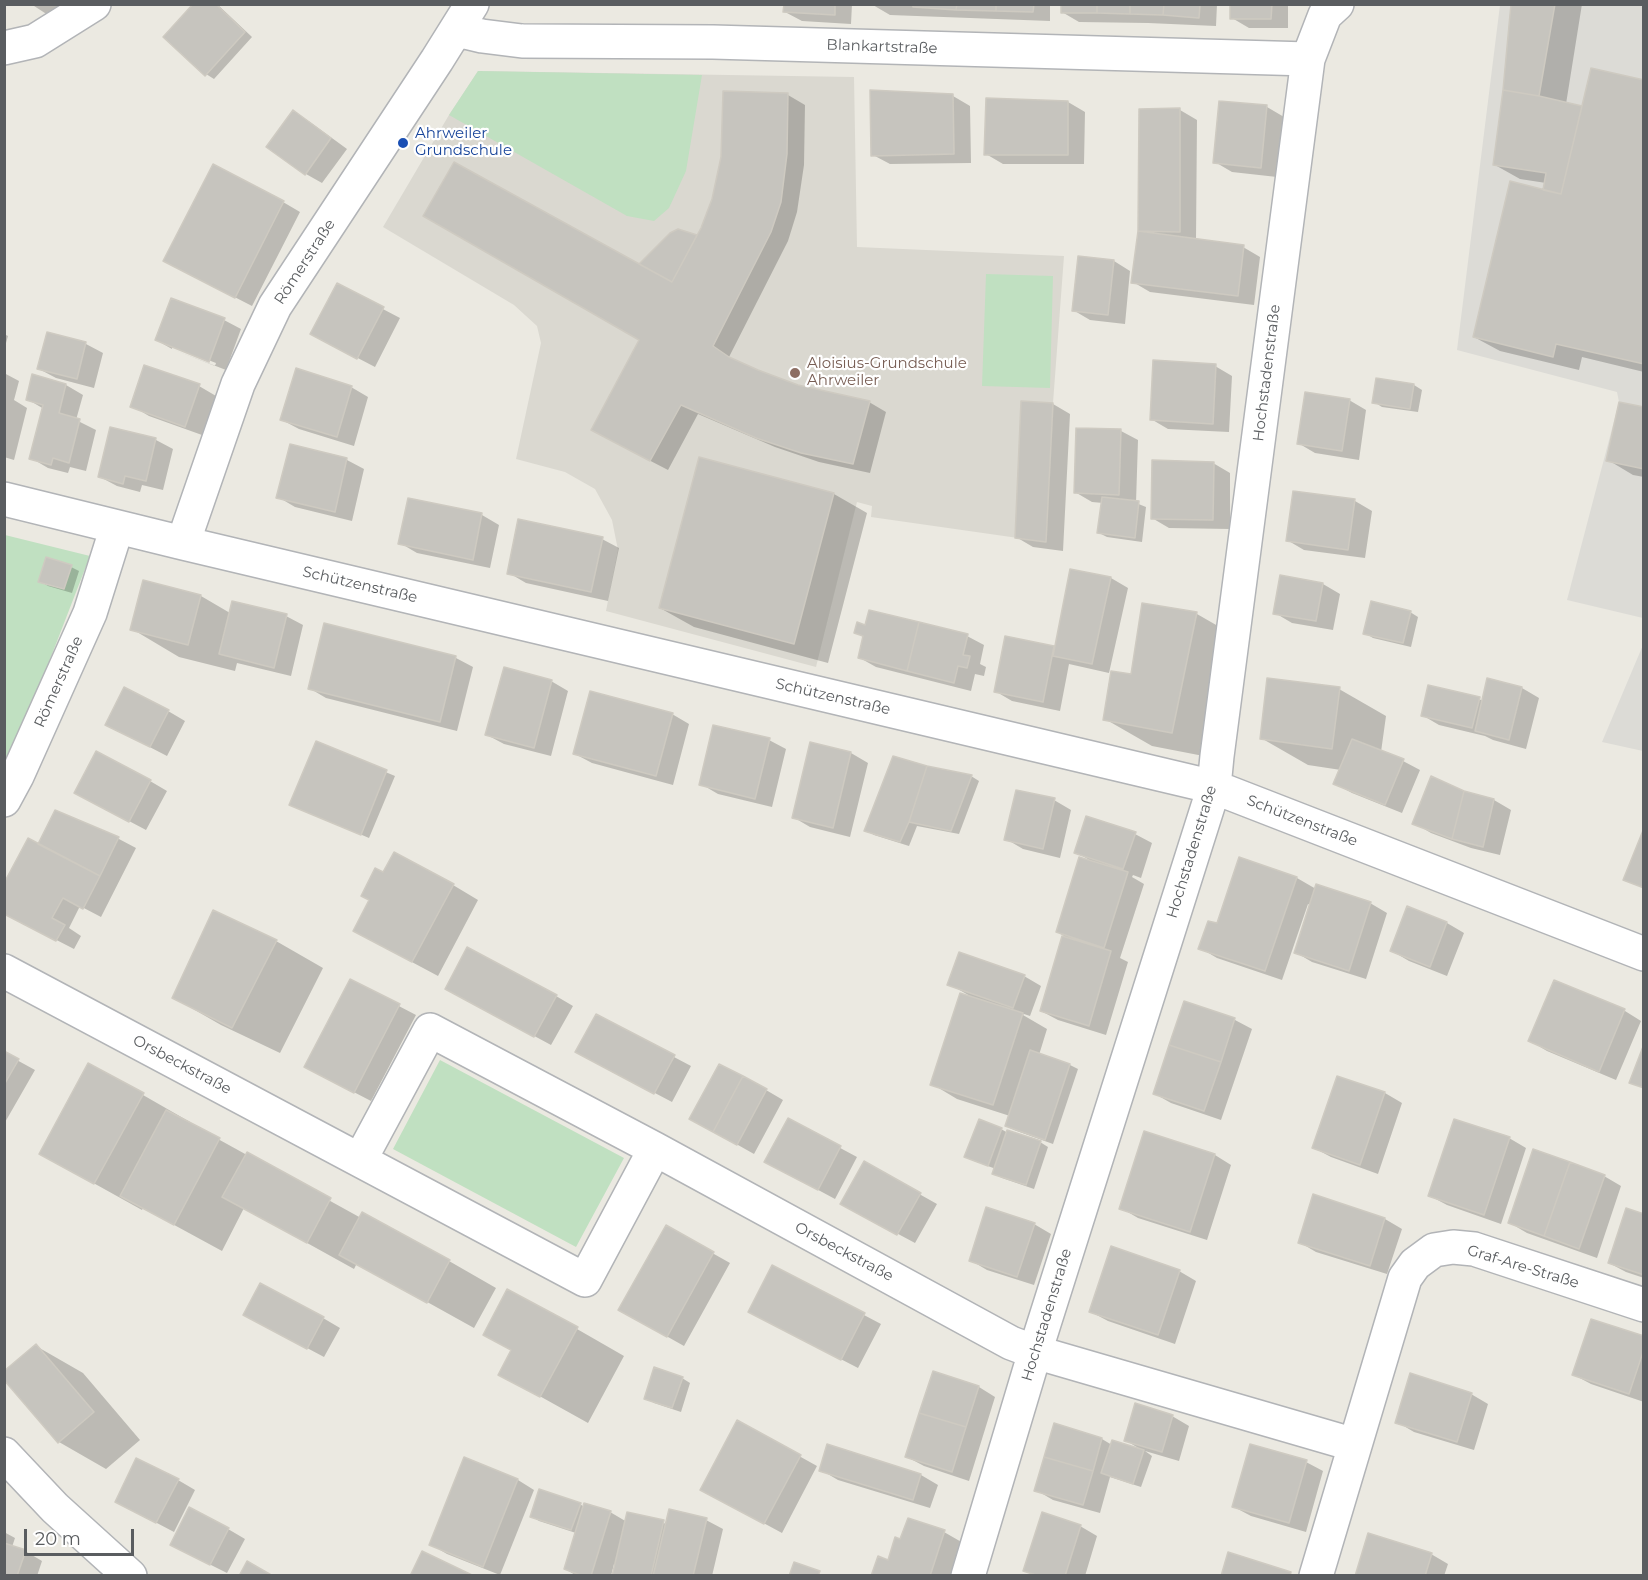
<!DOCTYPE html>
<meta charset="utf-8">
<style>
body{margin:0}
#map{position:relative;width:1648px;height:1580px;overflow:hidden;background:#ebe9e1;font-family:Montserrat,sans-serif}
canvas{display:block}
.frame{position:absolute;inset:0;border:6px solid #5a5d60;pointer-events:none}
.scale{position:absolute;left:24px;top:1529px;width:110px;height:27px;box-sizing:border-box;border:3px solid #5a5d60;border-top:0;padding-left:8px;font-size:18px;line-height:21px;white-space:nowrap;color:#5a5d60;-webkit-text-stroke:4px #fff;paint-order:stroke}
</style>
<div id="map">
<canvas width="1648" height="1580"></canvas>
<div class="frame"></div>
<div class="scale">20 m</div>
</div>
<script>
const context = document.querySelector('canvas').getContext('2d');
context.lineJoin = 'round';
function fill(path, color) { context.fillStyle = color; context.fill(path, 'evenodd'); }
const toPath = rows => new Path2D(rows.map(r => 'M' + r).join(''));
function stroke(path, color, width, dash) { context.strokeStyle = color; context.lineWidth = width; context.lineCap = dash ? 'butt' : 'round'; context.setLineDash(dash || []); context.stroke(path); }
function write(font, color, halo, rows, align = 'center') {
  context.font = font + ' Montserrat,sans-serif'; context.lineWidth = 4.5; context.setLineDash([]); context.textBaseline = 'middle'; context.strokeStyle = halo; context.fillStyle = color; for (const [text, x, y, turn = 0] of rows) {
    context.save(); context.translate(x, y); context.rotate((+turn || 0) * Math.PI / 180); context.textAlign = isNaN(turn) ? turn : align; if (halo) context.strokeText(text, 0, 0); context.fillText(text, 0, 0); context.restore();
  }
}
fill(toPath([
 [1500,5,1643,5,1643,618,1567,600,1619,402,1617,392,1457,350],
 [1643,645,1643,751,1602,742]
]), '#dcdbd6');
fill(toPath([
 [478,71,854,77,857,247,1064,256,1053,403,1046,542,871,517,872,506,857,502,816,667,606,611,618,550,612,520,595,489,565,472,516,459,541,343,537,326,514,305,383,227,449,115]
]), '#dad8d0');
fill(toPath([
 [478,71,702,75,686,171,669,208,654,221,627,216,449,115],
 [986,274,1053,276,1050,388,982,386],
 [5,535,90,556,30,711,5,766],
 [440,1060,624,1158,576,1247,393,1149]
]), '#c0e0c1');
fill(toPath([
 [31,4,65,4,48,15],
 [195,4,217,4,252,37,214,79,206,74],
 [785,4,852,4,851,24,802,21,785,12],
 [1050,4,1050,21,890,15,873,5],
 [1063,4,1217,4,1216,26,1148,23,1079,22,1062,12],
 [1232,4,1313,4,1288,5,1288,28,1249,28,1232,18],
 [1512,4,1582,4,1566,104,1583,108,1644,82,1644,372,1582,357,1579,370,1500,351,1474,337,1544,192,1546,183,1520,179,1495,165,1504,90],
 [788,95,805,105,804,165,797,212,788,241,729,357,736,362,798,386,869,402,886,412,870,473,819,462,775,447,698,414,668,470,610,440,641,339,640,266,678,231,697,236],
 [953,96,970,106,971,163,890,164,873,155],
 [1068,102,1085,112,1084,164,1003,164,986,154],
 [1267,107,1284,117,1277,177,1232,172,1215,162],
 [1140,110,1180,110,1197,120,1196,240,1243,247,1260,257,1254,305,1150,292,1133,282,1140,231],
 [293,112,310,122,347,149,322,183,306,174],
 [283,202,300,212,252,306,182,270],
 [1114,261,1130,271,1125,324,1090,320,1073,310],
 [337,285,400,318,375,367,329,343],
 [224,320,241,329,226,370,172,349,215,366,216,363,172,346,172,349,156,340],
 [4,334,8,336,4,350],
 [48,334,86,344,103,353,94,388,56,378,39,369],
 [1215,366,1232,376,1229,432,1168,429,1151,419],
 [4,373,19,381,14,400,27,408,14,460,4,457],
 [1377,380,1414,385,1422,390,1418,412,1382,407,1374,402],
 [66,385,83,395,76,420,96,430,86,471,70,467,68,473,48,468,31,458,44,409,27,399],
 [199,386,216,396,202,435,149,416,132,406],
 [351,387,368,397,354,446,299,429,282,420],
 [1349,400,1366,410,1359,460,1315,453,1298,443],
 [1053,404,1070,414,1063,551,1033,547,1016,537],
 [1644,409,1644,477,1633,475,1608,460],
 [111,429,156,440,173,449,163,490,142,485,140,492,117,486,100,477],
 [1077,429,1121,431,1138,440,1136,503,1146,507,1142,542,1107,537,1099,533,1103,503,1092,502,1075,492],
 [291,446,347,460,364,469,352,521,295,507,278,497],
 [1213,463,1230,473,1230,529,1169,528,1152,518],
 [834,494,867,513,828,663,694,627,660,608],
 [409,500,482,515,499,525,490,568,417,553,400,543],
 [1355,501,1372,511,1365,558,1304,550,1287,540],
 [602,539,619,548,608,601,526,583,509,573],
 [71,567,79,571,72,593,48,586,40,581],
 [1071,570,1111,578,1128,588,1109,673,1069,664,1060,711,1012,701,995,691,1006,638,1056,648],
 [1323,584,1340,594,1333,630,1292,623,1275,613],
 [201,596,230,613,286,616,303,625,291,676,237,663,235,671,179,657,132,629],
 [1410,612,1418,617,1411,647,1373,638,1365,633],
 [1197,614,1244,641,1219,759,1152,746,1105,719,1132,676],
 [325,624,456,658,473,667,457,731,326,698,309,688],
 [866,627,967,636,984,645,980,664,986,667,984,676,975,674,971,691,876,667,860,658,865,638,856,633],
 [551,681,568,691,551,756,504,744,487,735],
 [1522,688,1539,698,1526,749,1493,740,1485,736,1439,725,1422,715,1479,699,1483,701],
 [1339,689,1386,716,1381,752,1403,761,1420,770,1402,813,1352,793,1335,784,1341,770,1308,765,1261,738],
 [168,711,185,721,167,756,107,725],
 [672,714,689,724,673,785,592,763,575,754],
 [769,740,786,749,772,807,718,794,701,784],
 [316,743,395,776,369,838,299,808],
 [811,743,851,753,868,763,850,837,810,827,793,817],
 [927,767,971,776,979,781,959,834,917,826,909,846,874,835,866,830],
 [150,781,167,791,146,830,93,802],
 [1463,793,1494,800,1511,810,1500,855,1471,848,1431,833,1414,823],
 [1054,800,1071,810,1060,858,1023,849,1006,839],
 [55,812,119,839,136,848,101,917,80,906,69,928,81,936,74,949,4,913],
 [1135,834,1152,843,1141,878,1133,875,1132,877,1144,884,1120,958,1128,962,1106,1035,1058,1020,1041,1011,1064,936,1057,932,1091,861,1076,852],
 [384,874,453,885,478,900,438,976,380,945],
 [1297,878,1316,889,1370,903,1387,913,1366,979,1312,962,1295,952,1310,905,1308,904,1282,980,1217,958,1200,948,1218,925],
 [1408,908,1447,923,1464,933,1447,976,1409,961,1392,951],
 [276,941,323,968,280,1053,221,1025,174,998],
 [1024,976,1041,986,1030,1016,1024,1014,1023,1015,1047,1029,1039,1055,1070,1065,1078,1069,1053,1144,1014,1130,1006,1126,1010,1116,957,1099,932,1084,970,996,949,984],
 [351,981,416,1015,371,1101,323,1076],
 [1554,982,1625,1011,1641,1021,1616,1080,1547,1051,1530,1041],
 [556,996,573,1006,551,1045,464,998],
 [1185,1003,1235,1020,1252,1029,1221,1120,1171,1103,1155,1094],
 [4,1053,35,1070,4,1124],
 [674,1057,691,1066,672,1102,594,1061],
 [1338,1078,1385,1093,1402,1103,1378,1174,1331,1157,1314,1148],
 [766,1090,783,1100,754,1154,706,1127],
 [143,1095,190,1122,189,1123,361,1218,449,1261,496,1288,474,1328,357,1263,354,1269,244,1208,222,1251,143,1208,142,1210,88,1180],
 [788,1120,857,1157,835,1199,783,1171],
 [1001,1129,1008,1133,1040,1142,1048,1147,1034,1189,1002,1178,994,1174,996,1169,974,1161],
 [1509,1138,1526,1148,1501,1224,1447,1205,1430,1196],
 [1215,1155,1231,1165,1207,1240,1138,1218,1121,1208],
 [864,1163,937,1204,915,1243,859,1213],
 [1604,1176,1621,1186,1597,1258,1527,1233,1510,1223],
 [1314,1196,1385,1219,1402,1229,1387,1274,1316,1252,1299,1242],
 [1644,1215,1644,1278,1626,1272,1609,1263],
 [1034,1224,1051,1234,1034,1285,987,1270,970,1260],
 [666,1227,730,1263,684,1346,620,1310],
 [773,1267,881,1324,858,1368,767,1321],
 [1179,1271,1196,1281,1175,1344,1108,1321,1091,1312],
 [323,1318,340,1328,324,1357,262,1324],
 [577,1329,624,1356,588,1423,500,1374],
 [1644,1337,1644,1402,1591,1384,1574,1375],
 [36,1346,83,1373,140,1440,106,1469,59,1442],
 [682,1378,690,1383,681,1412,654,1403,646,1398],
 [979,1387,995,1397,969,1481,924,1466,907,1457],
 [1471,1394,1488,1404,1474,1450,1414,1432,1397,1422],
 [1172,1416,1189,1426,1179,1461,1145,1451,1152,1456,1141,1487,1110,1477,1100,1513,1053,1500,1036,1490,1055,1425,1102,1439,1112,1445,1140,1449,1125,1440],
 [738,1422,817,1466,782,1533,719,1499],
 [828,1446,921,1475,938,1485,930,1508,838,1480,821,1470],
 [465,1459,518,1480,534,1490,500,1575,447,1554,430,1544],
 [1306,1462,1323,1471,1306,1532,1251,1516,1234,1507],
 [178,1480,195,1490,174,1532,117,1502],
 [580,1504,584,1507,610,1512,627,1522,629,1514,667,1524,706,1520,723,1529,712,1576,614,1576,617,1564,614,1564,611,1576,577,1576,565,1569,576,1533,539,1521,531,1516],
 [909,1519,944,1532,991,1559,986,1576,873,1576,889,1561,901,1541],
 [1080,1526,1097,1536,1085,1576,1035,1576,1025,1570],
 [228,1529,245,1539,227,1573,189,1554],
 [4,1532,15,1538,12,1547,25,1551,42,1561,37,1576,4,1576],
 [1431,1554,1448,1564,1444,1576,1356,1576]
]), '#0003');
const building = toPath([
 [193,4,216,4,245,32,205,76,163,37,193,4],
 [784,4,835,4,835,15,783,12,784,4],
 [913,4,957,4,956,10,913,7,913,4],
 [957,4,996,4,996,11,956,10,957,4],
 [996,4,1034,4,1033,12,996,11,996,4],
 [1061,4,1097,4,1097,13,1061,13,1061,4],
 [1097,4,1130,4,1130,14,1097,13,1097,4],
 [1130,4,1164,4,1163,15,1130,14,1130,4],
 [1164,4,1200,4,1199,18,1163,15,1164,4],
 [1230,4,1272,4,1271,19,1230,19,1230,4],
 [1511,4,1555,4,1539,96,1503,90,1511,4],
 [1591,68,1644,80,1644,364,1556,344,1553,357,1473,337,1510,181,1561,194,1591,68],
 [870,90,953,94,954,154,871,156,870,90],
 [1503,90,1539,96,1582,106,1561,194,1543,190,1546,173,1493,165,1503,90],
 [723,91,788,93,787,154,781,202,771,232,713,346,729,357,758,370,798,385,870,401,853,464,801,453,756,438,681,405,650,461,591,430,639,340,423,216,454,162,672,282,701,228,712,199,721,157,723,91],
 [986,98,1068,101,1068,155,984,155,986,98],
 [1219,101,1267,105,1261,168,1213,163,1219,101],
 [1180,108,1180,232,1138,231,1139,109,1180,108],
 [293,110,331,138,305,175,266,147,293,110],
 [213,164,284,201,235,298,163,261,213,164],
 [678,229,697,235,672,282,639,264,670,233,678,229],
 [1138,231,1244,245,1238,296,1131,283,1138,231],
 [1078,256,1114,260,1108,315,1072,311,1078,256],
 [337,283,384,307,357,359,310,334,337,283],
 [171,298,225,318,209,362,155,340,171,298],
 [47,332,86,342,77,379,37,369,47,332],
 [1153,360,1216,364,1213,424,1150,420,1153,360],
 [144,365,200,384,185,427,130,407,144,365],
 [296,368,352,386,337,437,280,420,296,368],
 [32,374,66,384,59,413,80,419,69,463,53,458,51,465,29,459,43,405,26,400,32,374],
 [1376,378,1414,384,1410,409,1372,403,1376,378],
 [1305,392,1350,399,1342,451,1297,444,1305,392],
 [1021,401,1053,403,1046,542,1015,538,1021,401],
 [1619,402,1644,407,1644,469,1606,461,1619,402],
 [110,427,156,438,146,481,125,476,123,484,98,477,110,427],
 [1076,428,1121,429,1119,495,1074,493,1076,428],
 [290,444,347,458,335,512,276,498,290,444],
 [699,457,834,493,794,644,659,608,699,457],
 [1152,460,1214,462,1213,520,1151,519,1152,460],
 [1293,491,1355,499,1348,550,1286,541,1293,491],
 [1102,497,1139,501,1135,538,1097,533,1102,497],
 [408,498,482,513,473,560,398,544,408,498],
 [518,519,603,537,591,592,507,574,518,519],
 [46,557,72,565,64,589,38,582,46,557],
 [1070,569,1111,577,1092,664,1053,656,1070,569],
 [1280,575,1323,583,1316,621,1273,614,1280,575],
 [143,580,201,595,188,645,130,630,143,580],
 [232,601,287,614,274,668,219,654,232,601],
 [1371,601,1411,611,1403,643,1363,634,1371,601],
 [1142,603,1197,612,1172,733,1103,720,1111,671,1131,674,1142,603],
 [869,610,919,622,907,671,858,658,863,636,854,633,857,622,865,625,869,610],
 [919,622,968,634,963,655,970,656,967,668,958,666,954,683,907,671,919,622],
 [324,623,456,656,440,722,308,689,324,623],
 [1005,636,1054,646,1043,702,994,692,1005,636],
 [504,667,552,680,534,748,485,735,504,667],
 [1267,678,1340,687,1332,749,1260,739,1267,678],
 [1487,678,1522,687,1509,740,1475,731,1487,678],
 [1428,685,1480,697,1472,728,1421,716,1428,685],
 [124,687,169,710,150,747,105,725,124,687],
 [590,691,673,713,656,776,573,754,590,691],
 [713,725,770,738,755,799,699,785,713,725],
 [1352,739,1404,759,1385,805,1333,784,1352,739],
 [316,741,387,770,361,835,289,805,316,741],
 [810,742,851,752,833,828,792,818,810,742],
 [96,751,151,780,129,822,74,793,96,751],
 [893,756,927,766,909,822,900,842,864,831,893,756],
 [927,766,972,775,951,831,909,822,927,766],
 [1431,776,1464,791,1452,839,1412,824,1431,776],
 [1016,790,1055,798,1043,849,1004,840,1016,790],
 [1464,791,1494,799,1483,847,1452,839,1464,791],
 [55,810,119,837,100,876,38,844,55,810],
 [1086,816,1136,832,1123,869,1074,853,1086,816],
 [1644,828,1644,888,1623,880,1644,828],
 [28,838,100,876,83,909,63,898,52,918,65,925,56,941,4,914,4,883,28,838],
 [394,852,454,884,412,962,353,931,369,900,361,896,375,868,383,872,394,852],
 [1079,857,1128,872,1104,948,1056,932,1079,857],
 [1239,857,1297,877,1265,971,1198,949,1208,921,1217,923,1239,857],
 [1316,884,1371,902,1349,971,1294,953,1316,884],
 [1407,906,1447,922,1430,967,1390,951,1407,906],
 [213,910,277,940,232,1028,172,998,213,910],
 [1062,936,1111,951,1089,1026,1040,1011,1062,936],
 [467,947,557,995,534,1037,445,989,467,947],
 [959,952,1025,975,1013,1008,947,985,959,952],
 [350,979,400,1004,354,1093,304,1067,350,979],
 [1554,980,1625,1009,1599,1072,1528,1041,1554,980],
 [960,993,1023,1013,993,1105,930,1085,960,993],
 [1184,1001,1235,1018,1221,1062,1169,1045,1184,1001],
 [596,1014,675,1055,654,1094,575,1052,596,1014],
 [1644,1044,1644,1088,1629,1083,1644,1044],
 [1169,1045,1221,1062,1204,1111,1153,1094,1169,1045],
 [1030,1050,1070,1064,1045,1140,1005,1126,1030,1050],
 [4,1051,19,1059,4,1085,4,1051],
 [88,1063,144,1093,94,1184,39,1154,88,1063],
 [719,1064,743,1076,713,1132,689,1119,719,1064],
 [743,1076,767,1089,737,1145,713,1132,743,1076],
 [1337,1076,1385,1092,1360,1165,1312,1148,1337,1076],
 [166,1110,220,1138,174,1225,120,1196,166,1110],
 [788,1118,841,1146,818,1190,764,1162,788,1118],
 [979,1119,1002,1128,988,1166,964,1157,979,1119],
 [1454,1119,1510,1137,1484,1215,1428,1196,1454,1119],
 [1007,1130,1041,1141,1026,1185,992,1174,1007,1130],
 [1144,1131,1215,1154,1190,1232,1119,1209,1144,1131],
 [1533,1149,1570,1162,1544,1236,1508,1223,1533,1149],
 [247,1152,331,1198,307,1243,222,1197,247,1152],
 [864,1161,921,1193,897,1235,840,1204,864,1161],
 [1570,1162,1605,1175,1579,1249,1544,1236,1570,1162],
 [1313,1194,1385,1218,1370,1266,1298,1243,1313,1194],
 [986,1207,1035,1223,1017,1277,969,1261,986,1207],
 [1626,1208,1644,1214,1644,1275,1608,1263,1626,1208],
 [362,1212,450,1260,427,1303,339,1255,362,1212],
 [666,1225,714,1252,667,1337,618,1310,666,1225],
 [1111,1246,1180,1270,1158,1335,1089,1312,1111,1246],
 [772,1265,865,1313,841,1360,748,1312,772,1265],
 [260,1283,324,1317,307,1349,243,1315,260,1283],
 [507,1289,578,1327,540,1397,498,1375,511,1350,483,1335,507,1289],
 [1591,1319,1644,1336,1644,1349,1629,1394,1572,1375,1591,1319],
 [36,1344,94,1412,58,1443,4,1380,4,1371,36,1344],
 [654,1367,683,1377,672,1408,644,1399,654,1367],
 [933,1371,979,1386,966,1427,919,1413,933,1371],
 [1410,1373,1472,1393,1457,1442,1395,1423,1410,1373],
 [1135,1403,1173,1415,1162,1452,1124,1441,1135,1403],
 [919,1413,966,1427,952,1472,905,1457,919,1413],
 [737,1420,801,1455,764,1524,700,1490,737,1420],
 [1054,1423,1102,1438,1093,1471,1044,1457,1054,1423],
 [1112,1440,1144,1450,1133,1484,1101,1473,1112,1440],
 [827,1444,921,1474,913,1500,819,1471,827,1444],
 [1250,1444,1307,1460,1289,1523,1232,1507,1250,1444],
 [464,1457,518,1479,483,1567,429,1545,464,1457],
 [1044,1457,1093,1471,1083,1505,1034,1491,1044,1457],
 [136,1458,179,1479,156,1523,115,1502,136,1458],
 [539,1489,581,1503,571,1530,530,1517,539,1489],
 [584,1503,611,1511,591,1576,583,1576,564,1569,584,1503],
 [189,1507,229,1528,210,1565,170,1545,189,1507],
 [669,1509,707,1518,693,1576,653,1576,669,1509],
 [627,1512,664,1520,651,1576,612,1576,627,1512],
 [1042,1512,1081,1525,1065,1576,1039,1576,1023,1571,1042,1512],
 [908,1518,945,1530,930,1576,871,1576,878,1556,888,1560,895,1537,900,1539,908,1518],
 [1368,1533,1432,1553,1425,1576,1355,1576,1368,1533],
 [4,1543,26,1550,17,1576,4,1576,4,1543],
 [422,1551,472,1575,472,1576,410,1576,422,1551],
 [1228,1552,1291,1572,1290,1576,1221,1576,1228,1552],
 [247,1561,273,1576,239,1576,247,1561],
 [794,1562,820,1571,818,1576,789,1576,794,1562]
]);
fill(building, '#c6c4be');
stroke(building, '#cecac1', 1.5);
const minor = toPath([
 [457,30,482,36,522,41,713,42,1308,59],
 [4,48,35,41,94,4],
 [4,499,183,543,1214,787,1644,954],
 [183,543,238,384,275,306,437,60,472,4],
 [4,800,17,776,90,613,117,527],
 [4,971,585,1280,655,1149],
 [360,1160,430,1030,655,1149,1011,1343,1035,1352,1355,1445],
 [4,1454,55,1508,130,1576],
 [968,1576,1035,1352,1214,787,1217,756,1308,59,1325,15,1337,4],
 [1316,1576,1405,1278,1415,1264,1434,1250,1453,1247,1474,1249,1644,1305]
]);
stroke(minor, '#b2b4b7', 36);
stroke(minor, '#fff', 33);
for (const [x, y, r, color] of [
 [403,143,6,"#1a4fb4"],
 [795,373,6,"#8d6e63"]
]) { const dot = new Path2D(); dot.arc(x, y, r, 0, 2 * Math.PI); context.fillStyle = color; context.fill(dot); stroke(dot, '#fff', 2); }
write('15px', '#5a5d60', '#fff', [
 ["Blankartstraße",882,47,2],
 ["Römerstraße",305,262,-57],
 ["Hochstadenstraße",1267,373,-83],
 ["Schützenstraße",360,585,13],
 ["Römerstraße",59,682,-66],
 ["Schützenstraße",833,697,13],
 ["Schützenstraße",1302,821,21],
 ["Hochstadenstraße",1192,852,-73],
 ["Orsbeckstraße",182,1065,28],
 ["Orsbeckstraße",844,1252,28],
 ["Graf-Are-Straße",1523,1267,17],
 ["Hochstadenstraße",1047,1315,-73]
]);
write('15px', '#164399', '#fff', [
 ["Ahrweiler",415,134],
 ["Grundschule",415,151]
], 'left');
write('15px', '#785e54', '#fff', [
 ["Aloisius-Grundschule",807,364],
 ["Ahrweiler",807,381]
], 'left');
</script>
